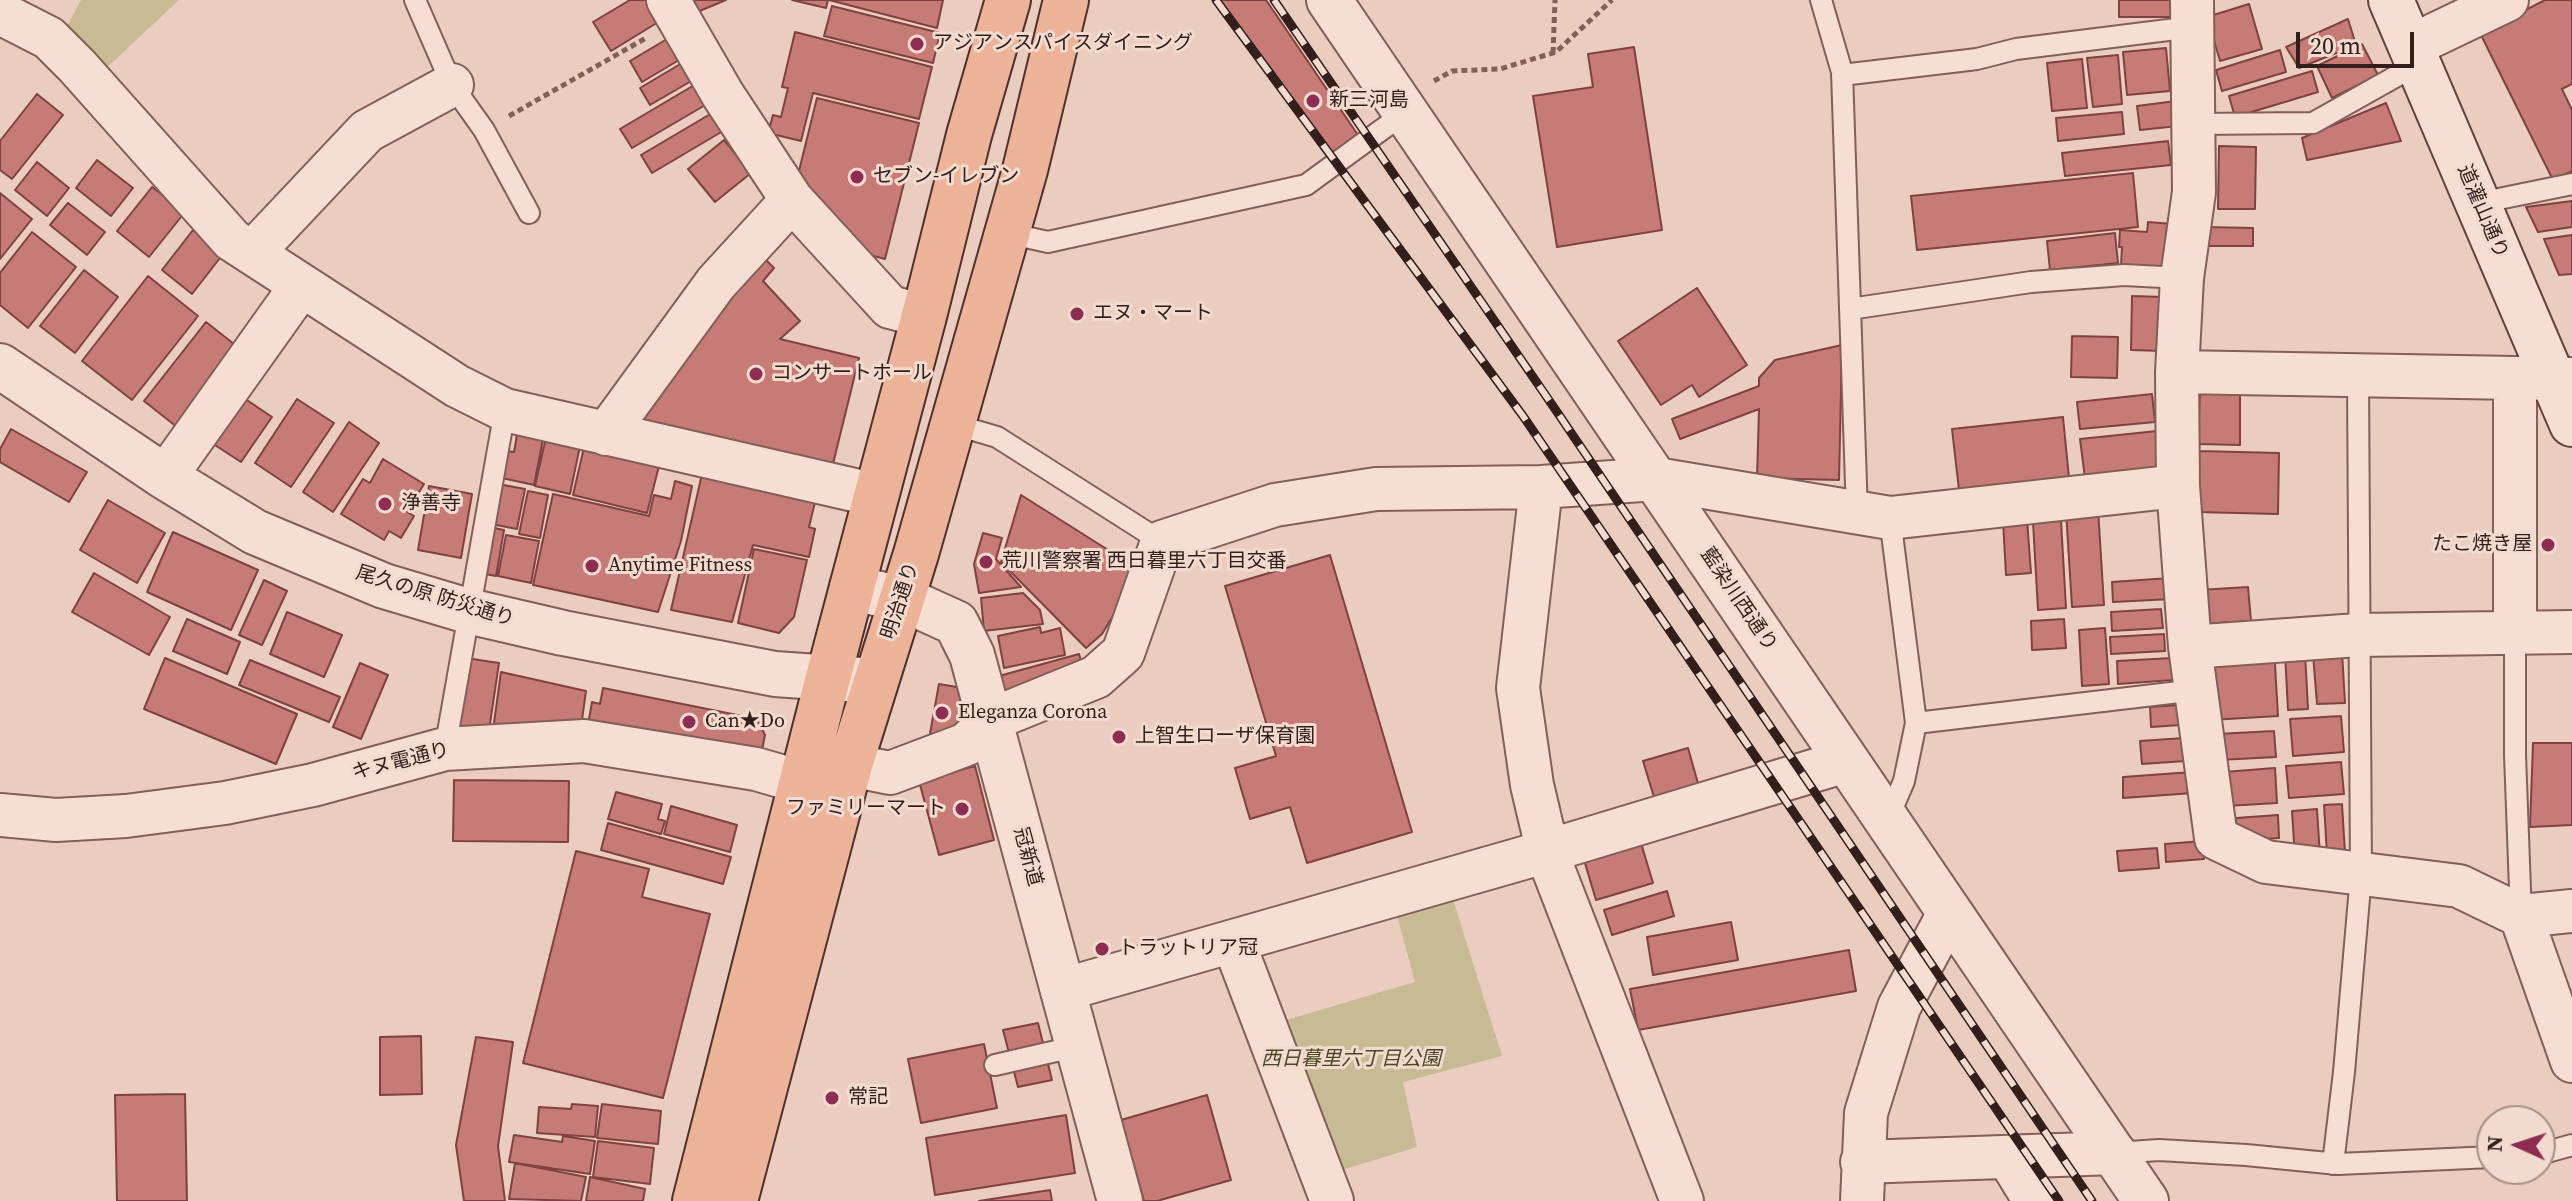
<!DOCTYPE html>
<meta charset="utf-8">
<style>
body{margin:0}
#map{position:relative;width:2572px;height:1201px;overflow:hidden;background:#eacdbf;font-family:"Source Serif 4",serif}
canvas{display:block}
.north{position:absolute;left:2476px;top:1105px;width:80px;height:80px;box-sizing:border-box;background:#f2dace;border:2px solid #a58f87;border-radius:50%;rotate:273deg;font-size:22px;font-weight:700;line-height:32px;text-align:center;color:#321f1c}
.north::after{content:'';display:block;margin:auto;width:28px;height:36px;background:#8d2d51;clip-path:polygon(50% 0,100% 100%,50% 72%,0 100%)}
.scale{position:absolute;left:2296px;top:32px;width:118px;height:36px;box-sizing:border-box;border:4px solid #321f1c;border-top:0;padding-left:10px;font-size:24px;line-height:28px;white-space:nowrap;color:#321f1c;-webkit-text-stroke:6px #f2dace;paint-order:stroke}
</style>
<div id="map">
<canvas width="2572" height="1201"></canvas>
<div class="north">N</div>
<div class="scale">20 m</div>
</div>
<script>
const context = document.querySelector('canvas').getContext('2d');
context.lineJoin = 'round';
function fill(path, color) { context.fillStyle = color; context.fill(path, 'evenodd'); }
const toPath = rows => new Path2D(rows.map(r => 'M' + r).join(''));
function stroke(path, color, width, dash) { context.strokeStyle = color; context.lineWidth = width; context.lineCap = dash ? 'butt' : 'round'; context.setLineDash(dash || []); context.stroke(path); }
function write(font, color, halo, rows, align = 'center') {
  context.font = font + ' "Source Serif 4","Noto Sans JP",serif'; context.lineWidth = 6; context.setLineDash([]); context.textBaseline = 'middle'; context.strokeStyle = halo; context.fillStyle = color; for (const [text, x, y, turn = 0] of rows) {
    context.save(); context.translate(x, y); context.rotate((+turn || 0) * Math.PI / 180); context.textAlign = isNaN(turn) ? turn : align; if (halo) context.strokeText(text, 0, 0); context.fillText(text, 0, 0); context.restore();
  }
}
fill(toPath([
 [81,0,179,0,100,74,63,34],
 [1451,893,1502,1056,1403,1082,1417,1147,1332,1173,1276,1023,1415,982,1395,908]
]), '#c7ba94');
const building = toPath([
 [630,0,648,0,660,21,611,51,593,22,630,0],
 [692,0,726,0,697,12,692,0],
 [792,0,828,0,826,8,792,0],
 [829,0,943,0,937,28,829,0],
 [1220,0,1266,0,1360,138,1334,158,1220,0],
 [2119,0,2172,0,2172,17,2119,17,2119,0],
 [2545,0,2572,0,2572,84,2562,89,2572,110,2572,171,2553,180,2480,33,2545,0],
 [2249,4,2262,49,2220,61,2207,17,2249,4],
 [832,6,940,33,933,63,824,36,832,6],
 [2348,19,2356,45,2299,68,2286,47,2348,19],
 [795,32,932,67,919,119,813,93,801,141,768,133,773,115,781,117,788,88,782,87,795,32],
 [667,39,679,60,642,82,630,61,667,39],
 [2362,44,2378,75,2332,98,2317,66,2362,44],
 [1634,47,1662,230,1557,247,1533,96,1593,87,1588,54,1634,47],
 [2166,48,2170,91,2127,95,2123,52,2166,48],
 [2280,50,2286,72,2222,91,2216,70,2280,50],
 [2118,55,2122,104,2093,107,2087,58,2118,55],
 [2082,59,2087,108,2052,111,2047,63,2082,59],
 [682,63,693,80,650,105,640,88,682,63],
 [2312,71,2318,92,2235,117,2229,96,2312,71],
 [696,84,707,104,632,148,620,129,696,84],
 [37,94,63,115,12,179,0,170,0,141,37,94],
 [817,98,919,123,885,259,851,250,797,179,817,98],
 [2176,101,2178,126,2140,130,2137,106,2176,101],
 [2386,103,2401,141,2307,160,2302,138,2386,103],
 [2122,112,2124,134,2058,141,2056,118,2122,112],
 [712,113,723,131,652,173,641,155,712,113],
 [724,140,751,173,715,202,688,169,724,140],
 [2168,141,2171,165,2065,176,2062,153,2168,141],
 [2219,146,2256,147,2255,209,2218,209,2219,146],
 [97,160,133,188,111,216,76,188,97,160],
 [37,162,69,188,47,216,15,190,37,162],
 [2133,173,2138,227,1917,250,1911,196,2133,173],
 [152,187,185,212,149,257,117,231,152,187],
 [0,193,32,219,0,259,0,193],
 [2572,201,2572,227,2538,232,2526,207,2572,201],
 [68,203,105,232,87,255,50,225,68,203],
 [2148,222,2172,224,2168,270,2121,266,2122,247,2119,247,2120,230,2147,232,2148,222],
 [2203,227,2253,228,2253,246,2202,246,2203,227],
 [193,230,223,254,192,294,162,270,193,230],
 [32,232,76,267,28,328,0,305,0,273,32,232],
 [2115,233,2118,263,2050,270,2047,241,2115,233],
 [2572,235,2572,274,2559,275,2544,239,2572,235],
 [755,249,774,268,763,281,800,321,780,339,859,358,831,472,634,430,755,249],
 [84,270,118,297,75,353,40,326,84,270],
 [148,276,198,316,132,400,82,361,148,276],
 [1697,288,1747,365,1699,397,1692,385,1661,405,1618,341,1697,288],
 [2132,296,2163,297,2162,351,2131,350,2132,296],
 [206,322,239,348,177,427,144,401,206,322],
 [2072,336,2118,337,2117,378,2071,377,2072,336],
 [1842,345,1839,480,1757,478,1759,409,1680,439,1672,419,1759,386,1759,378,1775,360,1842,345],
 [2200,389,2240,390,2240,445,2198,444,2200,389],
 [235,392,272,417,241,462,204,438,235,392],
 [2152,394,2155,422,2080,429,2077,402,2152,394],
 [297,399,334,423,291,487,255,463,297,399],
 [2063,417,2069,478,1959,490,1952,429,2063,417],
 [349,422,379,443,333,512,303,492,349,422],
 [11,429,87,472,69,502,0,462,0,449,11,429],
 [518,429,544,434,534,485,502,478,507,451,514,452,518,429],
 [2157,431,2161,470,2085,478,2080,439,2157,431],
 [547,433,581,441,570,494,535,486,547,433],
 [585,443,660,462,647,513,573,495,585,443],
 [2198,451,2279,453,2278,514,2196,512,2198,451],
 [383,459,424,484,407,512,414,516,401,538,389,531,384,540,341,514,363,479,370,483,383,459],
 [702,474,816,498,809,527,815,529,809,557,753,545,732,622,671,610,702,474],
 [675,481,692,486,681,541,658,612,533,585,553,494,649,516,654,495,671,499,675,481],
 [498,484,525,489,517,529,491,524,498,484],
 [429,486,472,494,461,558,418,550,429,486],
 [528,491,548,495,540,538,519,534,528,491],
 [1021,495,1132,565,1126,594,1102,634,1086,648,1001,562,1021,495],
 [108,500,165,533,137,583,80,550,108,500],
 [2098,509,2104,605,2072,607,2066,511,2098,509],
 [2027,519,2031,573,2006,575,2003,521,2027,519],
 [2061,521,2066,608,2038,610,2033,522,2061,521],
 [489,527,504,530,496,576,480,573,489,527],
 [173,532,258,570,231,630,147,592,173,532],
 [983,533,1002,538,996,559,1021,587,979,593,974,564,983,533],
 [506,535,539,541,531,583,498,576,506,535],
 [754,549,807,560,794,617,779,633,738,623,754,549],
 [1330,555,1412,832,1307,863,1290,807,1250,819,1235,768,1276,756,1225,586,1330,555],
 [94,573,170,617,149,655,72,612,94,573],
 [2170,578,2172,599,2113,602,2112,582,2170,578],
 [264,580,287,591,262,645,239,635,264,580],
 [2248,587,2251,621,2201,624,2199,590,2248,587],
 [1023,593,1040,610,1043,624,984,631,981,598,1023,593],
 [2161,609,2163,628,2112,631,2111,612,2161,609],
 [287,612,342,635,324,677,270,654,287,612],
 [187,619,240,642,227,674,173,651,187,619],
 [2064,619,2066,648,2032,650,2031,621,2064,619],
 [1040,627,1041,633,1060,628,1065,655,1004,668,998,636,1040,627],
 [2105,628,2109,684,2082,686,2079,630,2105,628],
 [2164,634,2165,651,2111,654,2110,637,2164,634],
 [2274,648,2278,716,2211,720,2207,652,2274,648],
 [2305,652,2308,709,2288,710,2285,653,2305,652],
 [2342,652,2345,703,2317,704,2313,654,2342,652],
 [1079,654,1083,667,1005,700,999,676,1079,654],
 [165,658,297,714,276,764,144,709,165,658],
 [466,658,499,663,489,730,457,726,466,658],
 [2172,658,2173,680,2118,684,2117,661,2172,658],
 [250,660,340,697,329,722,239,685,250,660],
 [360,663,388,675,361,739,333,727,360,663],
 [501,672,586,691,581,727,493,730,501,672],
 [939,684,957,687,967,722,929,739,939,684],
 [603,688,757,719,765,735,760,760,588,725,592,702,600,704,603,688],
 [2180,705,2181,725,2151,727,2150,707,2180,705],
 [2341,716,2344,752,2293,756,2290,719,2341,716],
 [2274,731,2276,757,2219,760,2217,734,2274,731],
 [2184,738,2186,761,2142,764,2140,741,2184,738],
 [2533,743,2572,743,2572,825,2530,827,2533,743],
 [1688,748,1701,794,1657,807,1643,761,1688,748],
 [2341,762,2344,794,2289,798,2286,766,2341,762],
 [975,766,994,840,939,855,919,781,975,766],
 [2275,768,2277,803,2226,806,2224,772,2275,768],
 [2192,772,2194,793,2123,798,2123,777,2192,772],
 [454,780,569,781,568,842,453,841,454,780],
 [616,792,662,804,658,819,665,821,661,834,608,819,616,792],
 [2342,804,2345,853,2327,854,2324,805,2342,804],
 [671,806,737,825,730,852,664,834,671,806],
 [2317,809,2320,856,2295,857,2292,811,2317,809],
 [2278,815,2279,838,2237,841,2236,818,2278,815],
 [608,823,731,857,723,884,601,850,608,823],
 [2203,841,2204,859,2166,862,2165,844,2203,841],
 [1641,843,1653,883,1596,900,1584,860,1641,843],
 [2157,848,2159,868,2119,871,2117,851,2157,848],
 [576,851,649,869,642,897,710,914,663,1098,523,1063,576,851],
 [1667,891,1674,916,1612,935,1604,910,1667,891],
 [1731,922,1738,960,1653,975,1647,937,1731,922],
 [1849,950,1856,991,1638,1030,1630,989,1849,950],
 [1038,1023,1052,1080,1018,1087,1003,1030,1038,1023],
 [421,1036,422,1094,380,1095,380,1037,421,1036],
 [476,1037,513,1042,498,1146,505,1201,464,1201,456,1145,476,1037],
 [984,1044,997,1108,921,1123,908,1059,984,1044],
 [185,1094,187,1201,117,1201,115,1095,185,1094],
 [1207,1095,1231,1180,1157,1201,1144,1201,1121,1120,1207,1095],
 [572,1104,598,1106,595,1137,537,1133,539,1107,571,1109,572,1104],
 [602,1104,661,1111,658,1144,597,1138,602,1104],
 [1066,1115,1075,1173,935,1195,926,1138,1066,1115],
 [514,1135,562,1142,563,1136,595,1141,590,1174,509,1162,514,1135],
 [598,1141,654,1148,650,1184,593,1177,598,1141],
 [515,1163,586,1177,581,1201,509,1199,515,1163],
 [590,1177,645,1189,643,1201,586,1201,590,1177],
 [1050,1190,1052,1201,979,1201,1050,1190]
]);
fill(building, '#c67b77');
stroke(building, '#7f4240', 2);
const service = toPath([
 [415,0,452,85,484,130,529,213],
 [1821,0,1842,72,1857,513],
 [1842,75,1977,59,2016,49,2192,27],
 [2193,124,2313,123,2418,64],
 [2479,203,2572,184],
 [1007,233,1048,242,1306,185,1406,112],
 [1850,309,2031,282,2124,275,2182,278],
 [953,424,997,437,1162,542],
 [2515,633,2515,755,2521,916],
 [1916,723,2196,690],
 [445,749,505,410],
 [1887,821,1904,781,1916,723,1890,518],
 [995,1065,1078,1046],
 [2115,1153,2159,1150,2246,1155,2338,1164,2492,1157],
 [2540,1154,2572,1145],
 [2333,1164,2344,1072,2361,875,2358,377]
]);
const minor = toPath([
 [668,0,723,95,792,200,890,307,924,316],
 [2192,0,2194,192,2182,278,2177,372,2178,486,2190,647,2216,838,2266,862,2459,886,2521,916,2572,1061],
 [6,16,49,38,77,66,232,240,457,386,505,410,876,495],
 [2411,46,2507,0],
 [252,253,367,131,452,85],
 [2177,372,2572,379],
 [606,434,716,283,792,200],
 [165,477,301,286],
 [1541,487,1518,688,1532,785,1550,861,1682,1201],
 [2515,633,2515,380],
 [2190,647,2358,635,2572,632],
 [850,765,890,773,967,744,990,720,1096,677,1123,653,1162,542,1275,505,1376,489,1541,487,1656,479,1890,518,2178,486],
 [0,815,56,820,126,816,225,803,313,785,445,749,584,741,756,769,801,782],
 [2521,916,2572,911],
 [1233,941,1332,1201],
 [1062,990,1548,851,1846,761],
 [2008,1157,2035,1201],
 [1862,1162,2115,1153],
 [1862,1201,1866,1113,1899,1007,1949,913]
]);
const tertiary = toPath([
 [1329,0,2146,1201],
 [0,366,165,477,255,532,384,586,468,611,563,633,775,674,875,681],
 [852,588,903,599,956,623,972,655,1120,1201]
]);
const secondary = toPath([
 [2391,0,2572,424]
]);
const primary = toPath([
 [695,1201,828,678,924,316,969,135,1008,0],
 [735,1201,850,765,916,554,1025,170,1066,0]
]);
stroke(service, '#825f59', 24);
stroke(minor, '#825f59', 46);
stroke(tertiary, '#825f59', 48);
stroke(secondary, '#63413c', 48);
stroke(primary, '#4f302d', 48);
stroke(toPath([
 [1553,53,1555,0],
 [1434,81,1452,71,1500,69,1556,52,1612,0],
 [509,116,646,38]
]), '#825f59', 5, [6, 4]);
stroke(service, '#f6ded2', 20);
stroke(minor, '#f6ded2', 42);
stroke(tertiary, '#f6ded2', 44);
stroke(secondary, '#f6ded2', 44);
stroke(primary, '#ecb398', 44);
const rail = toPath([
 [1216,0,1523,416,2059,1201],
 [1274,0,1555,409,2092,1201]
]);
stroke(rail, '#321f1c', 9);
stroke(rail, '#f2dace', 6, [18]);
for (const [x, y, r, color] of [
 [917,44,8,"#8d2d51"],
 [1313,101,8,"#8d2d51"],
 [857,177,8,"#8d2d51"],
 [1077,314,8,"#8d2d51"],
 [756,374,8,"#8d2d51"],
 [385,504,8,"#8d2d51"],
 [2548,545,8,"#8d2d51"],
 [986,562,8,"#8d2d51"],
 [592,566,8,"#8d2d51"],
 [942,713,8,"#8d2d51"],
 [689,722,8,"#8d2d51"],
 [1119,737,8,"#8d2d51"],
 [962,809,8,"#8d2d51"],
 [1102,949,8,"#8d2d51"],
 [832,1098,8,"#8d2d51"]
]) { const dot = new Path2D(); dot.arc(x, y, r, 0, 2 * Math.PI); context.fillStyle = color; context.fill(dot); stroke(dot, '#f2dace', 3); }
write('20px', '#321f1c', '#f2dace', [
 ["アジアンスパイスダイニング",933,44],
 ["新三河島",1329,101],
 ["セブン-イレブン",873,177],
 ["エヌ・マート",1093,314],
 ["コンサートホール",772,374],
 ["浄善寺",401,504],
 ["たこ焼き屋",2532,545,"right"],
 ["荒川警察署 西日暮里六丁目交番",1002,562],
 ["Anytime Fitness",608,566],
 ["Eleganza Corona",958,713],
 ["Can★Do",705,722],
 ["上智生ローザ保育園",1135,737],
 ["ファミリーマート",946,809,"right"],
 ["トラットリア冠",1118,949],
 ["常記",848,1098]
], 'left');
write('20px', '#321f1c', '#f2dace', [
 ["道灌山通り",2482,212,67],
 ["尾久の原 防災通り",435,597,17],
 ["藍染川西通り",1738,600,56],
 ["明治通り",901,601,-72],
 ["キヌ電通り",401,762,-14],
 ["冠新道",1027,857,75]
]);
write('italic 20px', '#4d4824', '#f2dace', [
 ["西日暮里六丁目公園",1351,1060]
]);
</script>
